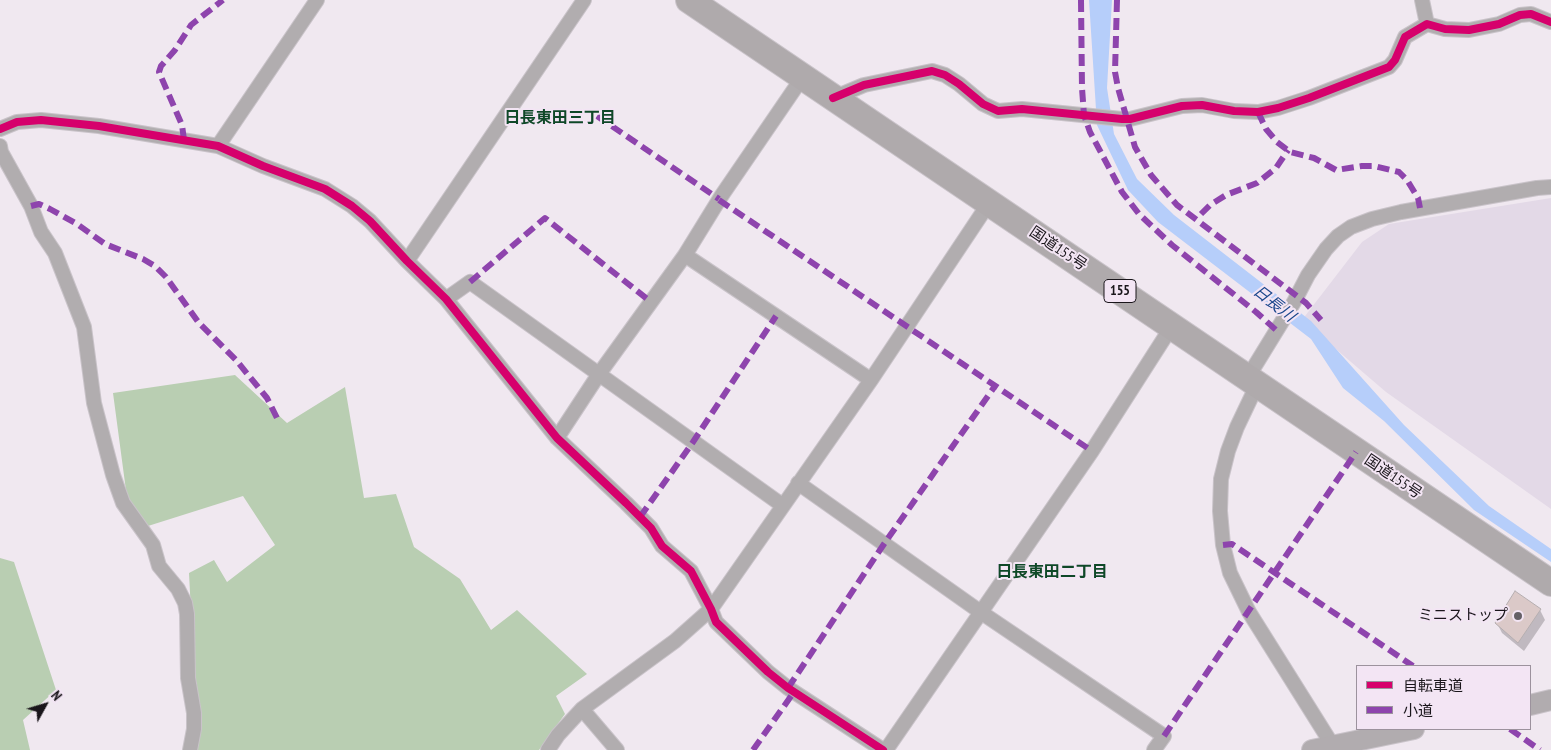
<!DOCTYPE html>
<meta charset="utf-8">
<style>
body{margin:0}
#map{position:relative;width:1551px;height:750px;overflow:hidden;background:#f0e8f0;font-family:"PT Sans Narrow","Noto Sans JP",sans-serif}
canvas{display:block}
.legend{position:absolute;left:1356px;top:665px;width:175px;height:65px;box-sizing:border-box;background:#f3e5f4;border:1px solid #9c929d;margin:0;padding:6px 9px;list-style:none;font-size:15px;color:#1a161b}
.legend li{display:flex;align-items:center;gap:10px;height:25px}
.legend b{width:25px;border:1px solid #9c929d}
.north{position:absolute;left:20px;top:680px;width:50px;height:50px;-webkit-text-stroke:4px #f3e5f4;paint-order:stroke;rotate:51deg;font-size:14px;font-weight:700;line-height:20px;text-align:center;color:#1a161b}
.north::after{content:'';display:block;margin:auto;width:18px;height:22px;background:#1a161b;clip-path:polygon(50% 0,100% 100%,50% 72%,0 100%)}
</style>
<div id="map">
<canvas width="1551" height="750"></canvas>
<ul class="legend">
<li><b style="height:6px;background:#d6006c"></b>自転車道</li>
<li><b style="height:6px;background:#8e44ad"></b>小道</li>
</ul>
<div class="north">N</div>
</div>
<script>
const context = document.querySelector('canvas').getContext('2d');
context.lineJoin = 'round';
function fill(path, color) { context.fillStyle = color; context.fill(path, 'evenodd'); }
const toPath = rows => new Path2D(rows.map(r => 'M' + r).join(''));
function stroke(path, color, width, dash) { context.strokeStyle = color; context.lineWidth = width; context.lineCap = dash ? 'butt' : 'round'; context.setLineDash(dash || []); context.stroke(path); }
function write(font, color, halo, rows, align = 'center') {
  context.font = font + ' "PT Sans Narrow","Noto Sans JP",sans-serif'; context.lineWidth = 4; context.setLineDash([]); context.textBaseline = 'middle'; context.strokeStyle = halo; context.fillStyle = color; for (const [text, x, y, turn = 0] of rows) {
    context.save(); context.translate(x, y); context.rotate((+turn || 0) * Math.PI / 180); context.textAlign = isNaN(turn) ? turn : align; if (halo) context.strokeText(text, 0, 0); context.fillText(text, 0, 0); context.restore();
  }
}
fill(toPath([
 [1551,198,1551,509,1386,392,1302,320,1362,242,1389,224]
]), '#e3d9e7');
fill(toPath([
 [235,375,287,423,345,387,364,498,396,494,414,547,460,579,491,630,517,610,587,674,556,696,565,714,539,750,192,750,196,711,189,573,214,560,227,582,275,545,243,496,148,526,127,498,113,393],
 [0,558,14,562,56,690,23,720,30,750,0,750]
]), '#b9ceb2');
fill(toPath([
 [1089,0,1112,0,1107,88,1114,134,1137,179,1174,215,1311,321,1404,425,1489,506,1551,549,1551,562,1474,510,1384,421,1343,388,1311,339,1158,222,1128,190,1097,125]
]), '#b6cefa');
fill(toPath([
 [1540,610,1545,620,1524,651,1502,633,1497,623]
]), '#0003');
const building = toPath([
 [1515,591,1541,609,1518,643,1495,623,1515,591]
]);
fill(building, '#dbc9c8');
stroke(building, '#b5aeb0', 1);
const street = toPath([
 [1422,0,1427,24],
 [833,98,864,85,932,71,945,75,959,84,983,104,998,111,1022,109,1122,119,1130,119,1182,106,1202,105,1234,111,1258,112,1278,108,1309,98,1389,67,1395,60,1405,37,1427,24,1445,29,1469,30,1499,24,1520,15,1531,14,1551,22],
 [0,129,17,122,41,120,99,126,218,146,263,166,325,189,352,206,370,221,407,261,446,299,557,438,626,503,651,528,662,546,691,571,711,609,716,622,768,672,788,688,883,750],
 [0,146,1,152,31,206,41,232,55,253,84,327,94,403,113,475,123,503,153,545,159,566,178,589,185,603,187,614,188,678,194,713,194,729,190,750],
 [218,146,317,0],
 [685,255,871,380],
 [407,261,584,0],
 [446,299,470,282,782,505],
 [1248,377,1294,302,1308,275,1326,249,1338,236,1351,227,1372,219,1401,212,1537,188,1551,187],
 [1257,385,1237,427,1228,451,1221,479,1220,511,1223,545,1230,573,1249,612,1333,746],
 [557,438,599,374,685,255,722,195,802,78],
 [798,483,982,613,1164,736,1154,750],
 [582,709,617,750],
 [548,750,558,735,582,709,675,641,711,609,871,380,989,203],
 [886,750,1092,451,1172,326]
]);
const secondary = toPath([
 [1530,705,1551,700],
 [1312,750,1414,729]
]);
const highway = toPath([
 [689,0,1551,583]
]);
stroke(street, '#c9c3c9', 16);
stroke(secondary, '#c9c3c9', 22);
stroke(highway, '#c9c3c9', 28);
stroke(street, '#b1adaf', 14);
stroke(secondary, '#b1acaf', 20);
stroke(highway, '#afaaac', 26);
stroke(toPath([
 [1081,0,1082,88,1084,115,1090,132,1122,192,1139,214,1172,245,1256,312,1276,330],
 [1117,0,1115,72,1118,88,1135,147,1151,175,1177,205,1306,303,1321,320],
 [1258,112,1266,129,1277,142,1290,152,1314,158,1336,170,1362,166,1374,166,1399,172,1407,180,1418,198,1420,208],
 [597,116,719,199],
 [184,140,182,125,159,72,161,66,175,50,191,25,223,0],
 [719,200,1092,451],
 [31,206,39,204,50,209,77,224,105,244,143,259,155,266,166,277,199,323,236,360,267,398,277,418],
 [1201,214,1210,205,1226,195,1257,183,1276,168,1288,150],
 [470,282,545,218,651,302],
 [640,517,693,442,776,316],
 [1223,545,1232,544,1413,666],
 [788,688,884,544,995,386],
 [1510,729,1540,750],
 [1164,736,1356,452],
 [753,750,794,692]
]), '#8e44ad', 6, [12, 6]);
stroke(toPath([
 [833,98,864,85,932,71,945,75,959,84,983,104,998,111,1022,109,1122,119,1130,119,1182,106,1202,105,1234,111,1258,112,1278,108,1309,98,1389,67,1395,60,1405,37,1427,24,1445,29,1469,30,1499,24,1520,15,1531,14,1551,22],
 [0,129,17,122,41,120,99,126,218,146,263,166,325,189,352,206,370,221,407,261,446,299,557,438,626,503,651,528,662,546,691,571,711,609,716,622,768,672,788,688,883,750]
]), '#d6006c', 8);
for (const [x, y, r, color] of [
 [1518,616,5,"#656066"]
]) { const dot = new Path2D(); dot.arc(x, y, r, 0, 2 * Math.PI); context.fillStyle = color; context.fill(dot); stroke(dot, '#f3e5f4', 2); }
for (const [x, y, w] of [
 [1120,291,32]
]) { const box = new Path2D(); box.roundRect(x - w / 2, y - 11.5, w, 23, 4); context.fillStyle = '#f3e5f4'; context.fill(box); stroke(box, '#1a161b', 1); }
write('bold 14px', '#1a161b', null, [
 ["155",1120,291]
]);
write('15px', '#1a161b', '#f3e5f4', [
 ["国道155号",1058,249,34],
 ["国道155号",1393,477,34]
]);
write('15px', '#1a161b', '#f3e5f4', [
 ["ミニストップ",1508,616]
], 'right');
write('bold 16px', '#0f4828', '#f3e5f4', [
 ["日長東田三丁目",560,118],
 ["日長東田二丁目",1052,572]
]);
write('italic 16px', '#1a478b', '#f3e5f4', [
 ["日長川",1274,304,38]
]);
</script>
